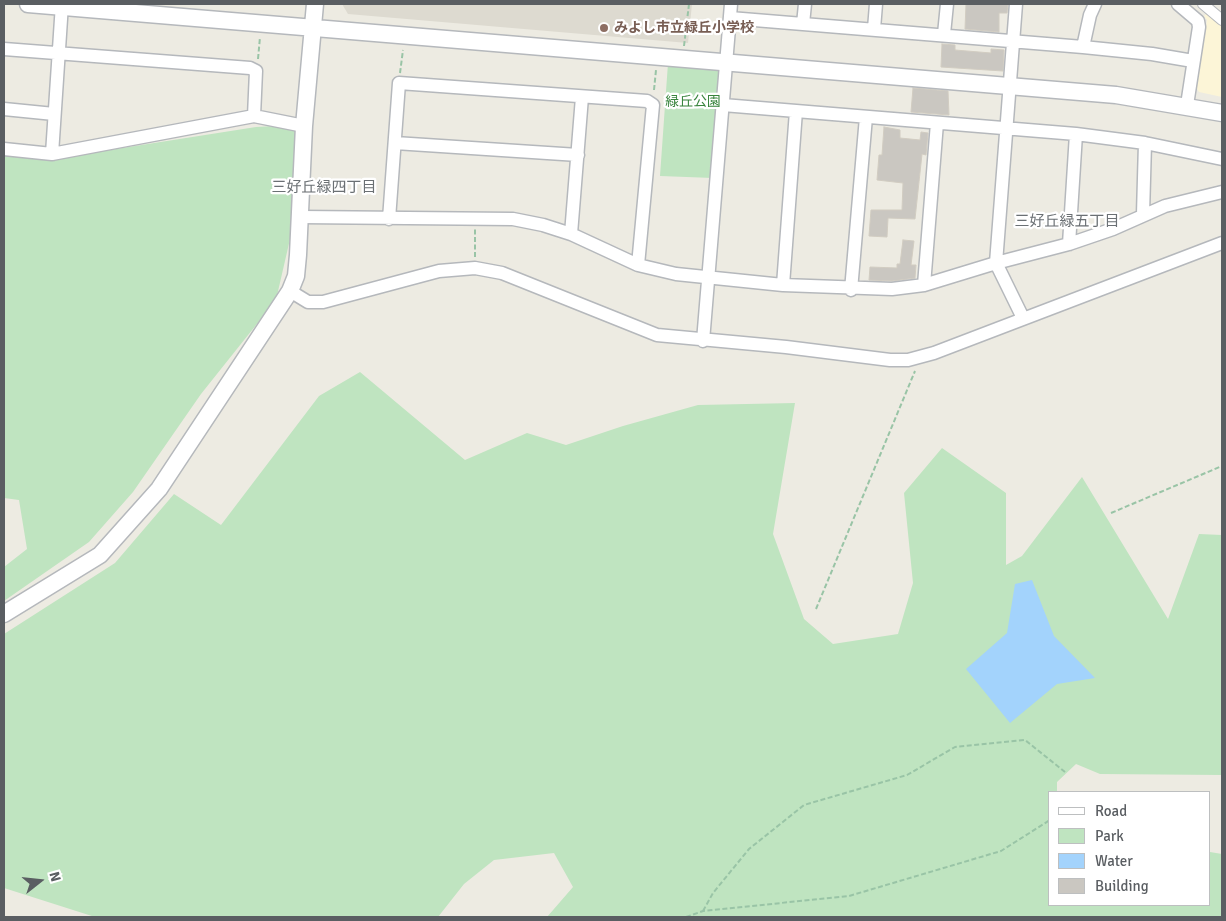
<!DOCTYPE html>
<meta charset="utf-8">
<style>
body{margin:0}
#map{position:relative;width:1226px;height:921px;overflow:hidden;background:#edebe2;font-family:Signika,sans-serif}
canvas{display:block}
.frame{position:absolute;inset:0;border:5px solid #5a5e62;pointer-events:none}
.legend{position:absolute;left:1048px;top:791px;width:162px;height:115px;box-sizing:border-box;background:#fff;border:1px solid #bdbfc0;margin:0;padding:6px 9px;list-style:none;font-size:15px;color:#5a5e62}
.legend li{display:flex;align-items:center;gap:10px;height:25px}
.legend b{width:25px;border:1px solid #bdbfc0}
.north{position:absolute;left:15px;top:856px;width:50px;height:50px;-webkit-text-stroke:4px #fff;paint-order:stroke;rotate:74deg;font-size:14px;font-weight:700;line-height:20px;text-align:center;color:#5a5e62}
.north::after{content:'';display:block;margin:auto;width:18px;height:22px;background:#5a5e62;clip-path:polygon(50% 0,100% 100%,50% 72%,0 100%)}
</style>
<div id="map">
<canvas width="1226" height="921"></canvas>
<div class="frame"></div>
<ul class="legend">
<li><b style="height:6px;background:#fff"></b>Road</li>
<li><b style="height:14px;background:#bfe4c0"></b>Park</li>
<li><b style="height:14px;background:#a3d3fc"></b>Water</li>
<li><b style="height:14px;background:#cac7c1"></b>Building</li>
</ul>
<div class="north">N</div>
</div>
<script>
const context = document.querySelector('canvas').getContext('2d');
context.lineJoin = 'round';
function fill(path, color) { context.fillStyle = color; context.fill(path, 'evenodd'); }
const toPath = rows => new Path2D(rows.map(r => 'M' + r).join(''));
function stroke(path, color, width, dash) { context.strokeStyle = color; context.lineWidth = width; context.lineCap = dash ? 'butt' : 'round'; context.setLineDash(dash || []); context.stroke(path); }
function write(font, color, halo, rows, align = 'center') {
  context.font = font + ' Signika,"Noto Sans JP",sans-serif'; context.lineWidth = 4.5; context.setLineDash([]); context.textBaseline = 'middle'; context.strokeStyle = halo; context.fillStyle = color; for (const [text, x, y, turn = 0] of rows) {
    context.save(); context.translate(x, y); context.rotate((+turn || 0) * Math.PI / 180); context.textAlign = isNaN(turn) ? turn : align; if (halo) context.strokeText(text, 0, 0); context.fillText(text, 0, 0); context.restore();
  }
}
fill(toPath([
 [1208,12,1222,24,1222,97,1199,92,1196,87,1207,20,1204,16]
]), '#fcf5d7');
fill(toPath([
 [342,4,692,4,688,43,348,14]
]), '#dddad0');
fill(toPath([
 [668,63,724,67,713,178,660,176],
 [294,125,297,154,293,226,276,300,201,394,133,492,89,542,4,601,4,567,27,549,19,500,4,498,4,156,65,157,256,127],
 [360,372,465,460,527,433,566,445,623,426,698,405,795,403,773,534,804,619,833,644,898,634,913,583,904,493,942,448,1006,493,1006,565,1022,556,1082,477,1168,619,1199,534,1222,535,1222,775,1100,774,1076,764,1057,782,1057,792,1050,792,1050,905,1210,905,1210,852,1222,854,1222,917,547,917,573,887,554,853,494,860,464,884,438,917,95,917,4,888,4,634,115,563,174,494,221,525,319,396]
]), '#bfe4c0');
fill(toPath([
 [1032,580,1054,636,1095,678,1057,684,1010,723,966,669,1007,633,1015,584]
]), '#a3d3fc');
const building = toPath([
 [966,4,1008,4,1007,13,999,13,999,32,965,29,966,4],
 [942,44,955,45,955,50,991,53,991,49,1004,50,1003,71,941,67,942,44],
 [913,88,948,91,949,115,911,112,913,88],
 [884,127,900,130,900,138,920,140,921,132,928,133,926,155,922,154,915,219,888,218,887,237,869,236,871,210,902,210,903,183,877,180,879,155,882,155,884,127],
 [903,240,914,241,911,265,916,265,915,278,892,281,869,280,870,267,897,268,897,264,900,264,903,240]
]);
fill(building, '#cac7c1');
stroke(building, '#d1ccc1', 1);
const pedestrian = toPath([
 [1203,4,1222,20]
]);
const minor = toPath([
 [1016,4,996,263,1023,318],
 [1178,4,1198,21,1199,27,1187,105],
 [730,18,1083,47,1152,54,1193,61],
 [803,24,805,4],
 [874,29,876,4],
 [944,34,947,4],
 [1083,47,1090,15,1095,4],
 [4,49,250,68,256,71,254,116],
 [723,105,1076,134,1145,143,1222,159],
 [4,109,54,114],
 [395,143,578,155],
 [4,149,52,154,254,116,304,126],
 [52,154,62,4],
 [1143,214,1145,143],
 [301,217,513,219,543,225,571,234,638,265,676,274,783,285,892,289,924,285,996,263,1069,244,1113,229,1165,206,1222,192],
 [389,219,399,83,647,101,653,105,638,265],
 [571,234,582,97],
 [1069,244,1076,134],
 [783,285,796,111],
 [924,285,937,123],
 [851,290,866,117],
 [290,291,308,302,323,302,439,271,475,268,502,273,657,335,786,347,890,360,908,360,934,353,1222,243],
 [703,341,731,4]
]);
const tertiary = toPath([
 [28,4,1116,95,1222,113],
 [4,614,100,555,159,489,290,291,296,276,298,255,304,126,315,4]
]);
stroke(pedestrian, '#b5b8bc', 12);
stroke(minor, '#b5b8bc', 15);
stroke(tertiary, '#b5b8bc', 19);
stroke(toPath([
 [684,46,689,4],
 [258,59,260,37],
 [400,73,403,50],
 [654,90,656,70],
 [475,257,475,229],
 [1111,513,1222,466],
 [816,609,915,371],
 [703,911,713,893,749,849,804,805,907,775,955,747,1025,740,1065,772],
 [686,917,703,911,849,896,1001,851,1050,820]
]), '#99c4a6', 2, [5, 2.5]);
stroke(pedestrian, '#fff', 10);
stroke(minor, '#fff', 12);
stroke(tertiary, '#fff', 16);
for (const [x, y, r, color] of [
 [604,28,5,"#8d6e63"]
]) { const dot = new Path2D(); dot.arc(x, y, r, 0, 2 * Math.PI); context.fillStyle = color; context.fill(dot); stroke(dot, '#fff', 2); }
write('bold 14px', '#785e54', '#fff', [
 ["みよし市立緑丘小学校",614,28]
], 'left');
write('14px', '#38843d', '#fff', [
 ["緑丘公園",693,102]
]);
write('15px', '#6b7074', '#fff', [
 ["三好丘緑四丁目",324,188],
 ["三好丘緑五丁目",1067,222]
]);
</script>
